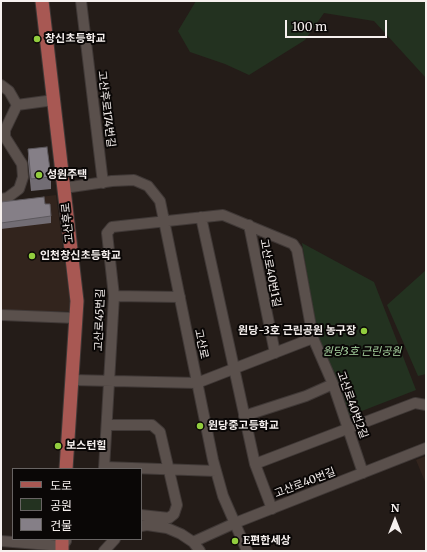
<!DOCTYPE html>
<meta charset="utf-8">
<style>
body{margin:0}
#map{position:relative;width:427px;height:552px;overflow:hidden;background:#241c18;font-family:Merriweather,"Noto Sans KR",serif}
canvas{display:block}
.frame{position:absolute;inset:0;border:2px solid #f6f0ee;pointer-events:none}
.legend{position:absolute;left:12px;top:468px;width:130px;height:72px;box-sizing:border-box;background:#0a0706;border:1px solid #686463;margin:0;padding:5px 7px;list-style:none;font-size:12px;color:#f6f0ee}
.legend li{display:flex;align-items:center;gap:8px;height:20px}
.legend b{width:20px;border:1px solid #686463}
.north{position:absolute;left:375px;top:500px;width:40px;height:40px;-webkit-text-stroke:3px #0a0706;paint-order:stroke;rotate:0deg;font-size:11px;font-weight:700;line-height:16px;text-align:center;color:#f6f0ee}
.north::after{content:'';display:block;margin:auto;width:14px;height:18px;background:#f6f0ee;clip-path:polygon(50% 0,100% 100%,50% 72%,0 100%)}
.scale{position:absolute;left:285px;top:20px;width:102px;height:18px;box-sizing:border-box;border:2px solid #f6f0ee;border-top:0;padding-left:5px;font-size:12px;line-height:14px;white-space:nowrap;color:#f6f0ee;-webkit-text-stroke:3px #0a0706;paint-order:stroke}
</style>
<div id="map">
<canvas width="427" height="552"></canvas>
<div class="frame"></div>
<ul class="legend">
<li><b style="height:5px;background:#a85853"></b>도로</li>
<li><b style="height:11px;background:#233220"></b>공원</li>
<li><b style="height:11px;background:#857f87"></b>건물</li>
</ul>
<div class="north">N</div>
<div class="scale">100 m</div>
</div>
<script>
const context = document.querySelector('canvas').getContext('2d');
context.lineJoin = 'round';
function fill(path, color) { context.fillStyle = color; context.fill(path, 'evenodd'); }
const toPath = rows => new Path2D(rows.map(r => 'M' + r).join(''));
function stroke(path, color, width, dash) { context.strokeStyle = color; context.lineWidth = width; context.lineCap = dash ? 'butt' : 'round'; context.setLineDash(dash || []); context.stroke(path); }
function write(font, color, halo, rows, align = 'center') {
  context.font = font + ' Merriweather,"Noto Sans KR",serif'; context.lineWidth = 4; context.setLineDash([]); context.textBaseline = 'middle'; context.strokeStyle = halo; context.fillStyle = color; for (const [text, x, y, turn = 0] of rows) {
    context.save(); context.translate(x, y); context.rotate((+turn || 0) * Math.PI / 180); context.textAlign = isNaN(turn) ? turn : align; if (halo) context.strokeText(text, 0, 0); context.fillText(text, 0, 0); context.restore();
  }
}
fill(toPath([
 [56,195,71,311,1,311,1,202],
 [426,456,426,484,416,460]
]), '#32241d');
fill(toPath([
 [196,1,426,1,426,78,374,21,324,13,305,40,249,75,225,64,190,52,178,31],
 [302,243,374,282,416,390,349,416,317,336],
 [426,270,426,374,418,376,387,305]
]), '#233220');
const minor = toPath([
 [81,1,103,183],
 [1,85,9,91,17,105,54,100],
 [64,188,112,181,134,180,148,186,160,201,213,460,223,496,247,551],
 [1,199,7,198,19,189,23,177,22,164,5,137,5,130,17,105],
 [201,217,255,464,272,509],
 [249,225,275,353],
 [114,296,180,297],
 [1,315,76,318],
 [72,380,197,383,313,338],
 [244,416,306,396,333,384],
 [107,425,152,425,160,432,177,505,174,514,169,518,141,515],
 [255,464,415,403,426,405],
 [104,467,216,471],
 [104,469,114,296,107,233,112,227,223,215,293,244,297,250,313,338,333,384,363,473],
 [141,526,147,525,167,528,181,534,193,542,200,551],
 [1,541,62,546,66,541],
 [193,542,235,523,426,448],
 [104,551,115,539]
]);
const major = toPath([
 [42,1,77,301,66,469],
 [62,551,62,539]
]);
stroke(minor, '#403937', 12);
stroke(major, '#403937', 15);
stroke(minor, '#5a504c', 10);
stroke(major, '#a85853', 13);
fill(toPath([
 [28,149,51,177,51,189,31,191,28,161],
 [1,202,45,204,51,216,51,223,1,229]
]), '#726d74');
const building = toPath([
 [47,147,51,177,31,179,28,149,47,147],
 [44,197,45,204,50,204,51,216,1,223,1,202,44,197]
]);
fill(building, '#857f87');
stroke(building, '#5d595e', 1);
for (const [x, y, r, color] of [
 [37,39,4,"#92cd3e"],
 [39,175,4,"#92cd3e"],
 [32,256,4,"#92cd3e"],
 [364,331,4,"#92cd3e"],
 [200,426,4,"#92cd3e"],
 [58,446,4,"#92cd3e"],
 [235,541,4,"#92cd3e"]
]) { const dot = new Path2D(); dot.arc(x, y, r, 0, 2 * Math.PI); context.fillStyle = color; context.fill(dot); stroke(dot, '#0a0706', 1.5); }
write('bold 11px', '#f6f0ee', '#0a0706', [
 ["창신초등학교",45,39],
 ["성원주택",47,175],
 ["인천창신초등학교",40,256],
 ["원당-3호 근린공원 농구장",356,331,"right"],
 ["원당중고등학교",208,426],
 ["보스턴힐",66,446],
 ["E편한세상",243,541]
], 'left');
write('11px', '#f6f0ee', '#0a0706', [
 ["고산후로174번길",106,109,83],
 ["고산후로",68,223,-96],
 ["고산로40번1길",270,273,79],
 ["고산로45번길",100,320,-88],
 ["고산로",201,344,78],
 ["고산로40번2길",352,405,70],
 ["고산로40번길",305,483,-21]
]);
write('italic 11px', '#a9d6a2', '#0a0706', [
 ["원당3호 근린공원",362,352]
]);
</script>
